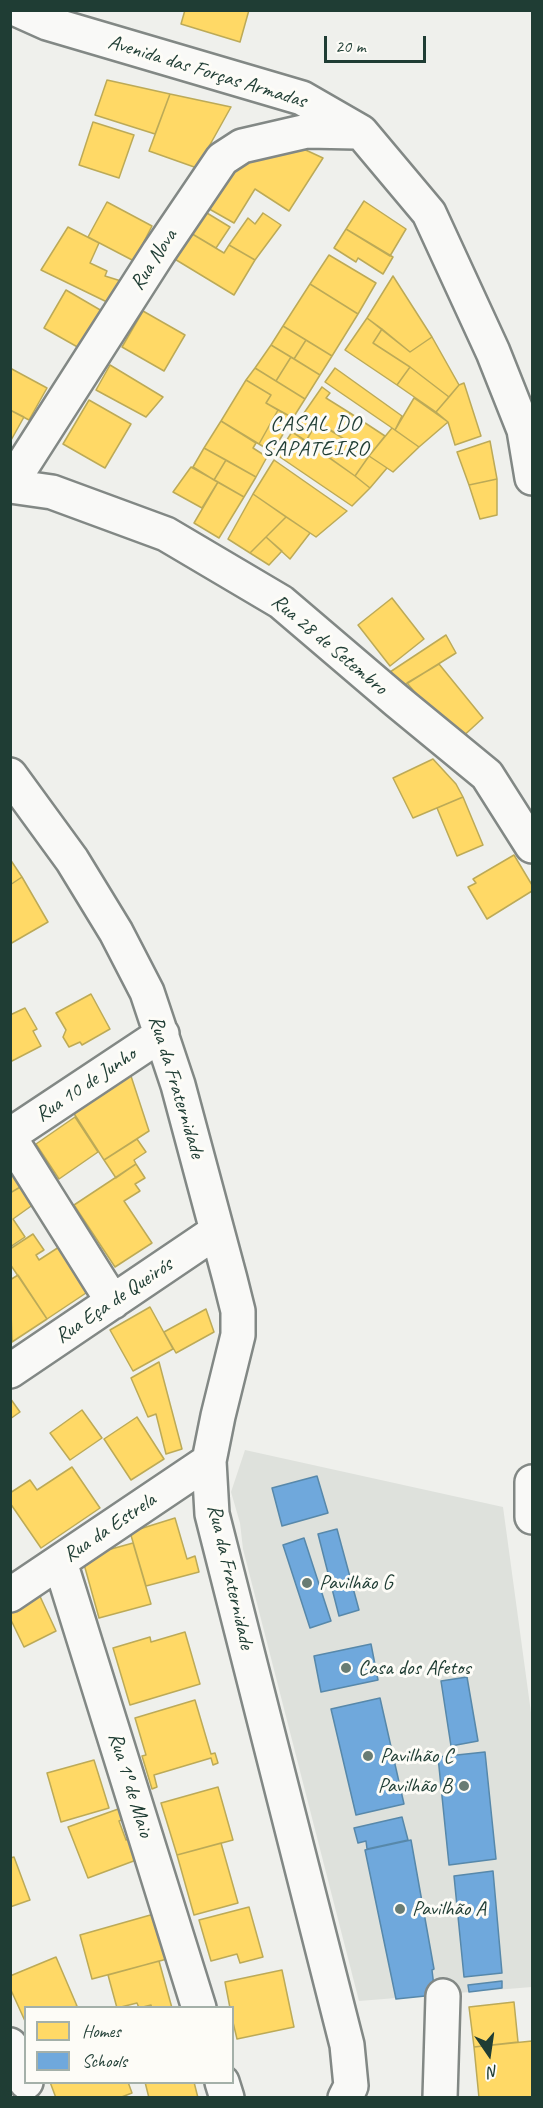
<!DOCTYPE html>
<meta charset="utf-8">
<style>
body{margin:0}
#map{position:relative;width:543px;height:2108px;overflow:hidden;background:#eff0ec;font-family:Caveat,sans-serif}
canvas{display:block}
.frame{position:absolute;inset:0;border:12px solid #1f3d34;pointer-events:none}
.legend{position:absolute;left:24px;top:2006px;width:210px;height:78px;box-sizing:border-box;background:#fdfcf7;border:2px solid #a4b0a9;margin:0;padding:8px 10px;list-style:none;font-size:18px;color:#1f3d34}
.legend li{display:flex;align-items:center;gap:12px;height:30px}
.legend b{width:30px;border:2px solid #a4b0a9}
.north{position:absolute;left:459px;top:2024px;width:60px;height:60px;-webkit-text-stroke:4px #fdfcf7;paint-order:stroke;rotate:167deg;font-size:16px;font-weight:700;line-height:24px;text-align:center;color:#1f3d34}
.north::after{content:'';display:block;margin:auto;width:21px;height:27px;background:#1f3d34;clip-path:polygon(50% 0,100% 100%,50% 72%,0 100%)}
.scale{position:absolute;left:324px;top:36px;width:102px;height:27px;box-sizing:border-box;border:3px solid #1f3d34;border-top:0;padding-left:8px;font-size:18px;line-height:21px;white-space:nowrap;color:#1f3d34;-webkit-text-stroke:4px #fdfcf7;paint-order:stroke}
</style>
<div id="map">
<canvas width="543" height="2108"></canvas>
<div class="frame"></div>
<ul class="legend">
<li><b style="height:16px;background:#ffd966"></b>Homes</li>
<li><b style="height:16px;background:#6fa8dc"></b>Schools</li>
</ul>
<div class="north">N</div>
<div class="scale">20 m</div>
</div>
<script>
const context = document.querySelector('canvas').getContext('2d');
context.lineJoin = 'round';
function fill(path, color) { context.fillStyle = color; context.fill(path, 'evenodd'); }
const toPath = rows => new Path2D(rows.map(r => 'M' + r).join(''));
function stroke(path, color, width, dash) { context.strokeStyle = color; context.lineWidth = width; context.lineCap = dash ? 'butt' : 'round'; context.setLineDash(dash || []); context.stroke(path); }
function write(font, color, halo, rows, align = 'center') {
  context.font = font + ' Caveat,sans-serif'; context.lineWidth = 6; context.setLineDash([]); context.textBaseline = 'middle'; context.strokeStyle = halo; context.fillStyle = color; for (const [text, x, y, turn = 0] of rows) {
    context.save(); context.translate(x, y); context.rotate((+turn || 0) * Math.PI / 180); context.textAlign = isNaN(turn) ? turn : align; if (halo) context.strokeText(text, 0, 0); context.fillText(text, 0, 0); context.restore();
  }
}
fill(toPath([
 [245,1450,503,1507,532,1720,532,1987,359,2001,243,1549,240,1523,231,1492]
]), '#dee1dc');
const homes = toPath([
 [185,10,249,10,240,42,181,24,185,10],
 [107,80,170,94,155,134,95,115,107,80],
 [170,94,231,107,197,168,149,151,170,94],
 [93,122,134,135,119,178,79,165,93,122],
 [297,146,323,158,289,211,255,189,234,223,204,206,235,159,297,146],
 [364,201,406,229,390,256,346,229,364,201],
 [107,202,152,226,134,261,88,237,107,202],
 [202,210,230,227,216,248,189,232,202,210],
 [263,213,281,225,255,260,229,245,248,218,255,224,263,213],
 [68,227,99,243,90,263,107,271,105,276,121,281,109,303,41,270,68,227],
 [346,229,393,257,383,274,358,258,356,262,334,248,346,229],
 [189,232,224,253,229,245,255,260,234,295,173,258,189,232],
 [329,255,376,283,358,314,310,284,329,255],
 [393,276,432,337,410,352,367,318,393,276],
 [310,284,358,314,332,356,283,326,310,284],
 [66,290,102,311,81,349,44,328,66,290],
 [143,311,185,335,164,371,122,347,143,311],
 [367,318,382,329,373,343,410,367,397,385,345,350,367,318],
 [283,326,306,340,294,359,271,345,283,326],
 [382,329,410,352,432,337,459,385,449,397,410,367,373,343,382,329],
 [306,340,332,356,320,375,294,359,306,340],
 [271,345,291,357,276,381,255,368,271,345],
 [291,357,320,375,305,399,276,381,291,357],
 [110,365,163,397,146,417,96,390,110,365],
 [410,367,449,397,436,412,397,385,410,367],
 [10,368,47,388,29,420,10,410,10,368],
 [255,368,305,399,293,418,266,403,271,395,246,380,255,368],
 [335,368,402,416,395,430,325,382,335,368],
 [246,380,271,395,266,403,278,410,259,444,221,421,246,380],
 [464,383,481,436,455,445,448,422,436,412,459,385,464,383],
 [322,387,330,393,326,398,350,413,335,433,304,413,322,387],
 [414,398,448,422,419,447,395,430,414,398],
 [89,400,131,424,105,468,63,444,89,400],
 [10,410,24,417,10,442,10,410],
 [278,410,293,418,272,452,259,444,278,410],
 [304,413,317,422,306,441,292,432,304,413],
 [350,413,385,436,369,456,335,433,350,413],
 [221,421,256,443,253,448,267,457,256,477,204,448,221,421],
 [317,422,344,439,330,458,306,441,317,422],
 [392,428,419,447,393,472,369,456,392,428],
 [292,432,355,476,370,488,352,506,277,455,292,432],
 [344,439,369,456,355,476,330,458,344,439],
 [490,441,497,479,469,485,457,452,490,441],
 [204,448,226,460,214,480,193,467,204,448],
 [369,456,387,468,370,488,355,476,369,456],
 [226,460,256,477,244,497,214,480,226,460],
 [274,460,347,511,316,537,253,494,274,460],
 [191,467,218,482,202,508,173,492,191,467],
 [497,479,497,515,480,519,469,485,497,479],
 [218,482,244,497,219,538,194,523,218,482],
 [253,494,286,517,250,553,228,539,253,494],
 [286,517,310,533,290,559,266,537,286,517],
 [266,537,282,551,269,565,250,553,266,537],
 [392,598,424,639,390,666,358,625,392,598],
 [446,635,456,653,403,686,390,672,446,635],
 [439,664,483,718,459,740,444,727,407,683,439,664],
 [433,759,456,784,463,797,413,818,393,778,433,759],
 [463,797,483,845,457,856,437,808,463,797],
 [514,855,532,885,532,891,487,919,468,887,476,883,473,879,514,855],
 [10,859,22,877,10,885,10,859],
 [22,877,48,922,10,944,10,885,22,877],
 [91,994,110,1029,82,1045,80,1042,69,1047,63,1037,66,1030,56,1013,91,994],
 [25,1008,37,1029,33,1031,41,1046,10,1062,10,1015,25,1008],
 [130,1073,149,1131,104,1160,73,1112,130,1073],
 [75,1117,98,1152,59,1179,36,1144,75,1117],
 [137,1139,146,1152,134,1160,136,1164,116,1178,104,1160,137,1139],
 [136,1164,145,1178,135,1184,140,1191,124,1201,152,1243,115,1267,74,1205,136,1164],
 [10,1169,22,1186,10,1193,10,1169],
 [22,1186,34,1204,13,1219,25,1237,10,1247,10,1193,22,1186],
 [33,1234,44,1250,36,1255,39,1260,59,1247,89,1291,47,1319,10,1264,10,1249,33,1234],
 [18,1275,47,1319,12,1342,10,1280,18,1275],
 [150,1307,173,1349,133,1371,110,1330,150,1307],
 [206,1309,214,1332,176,1353,164,1332,206,1309],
 [159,1362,182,1449,166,1454,156,1414,148,1417,131,1378,159,1362],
 [10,1398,20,1412,10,1419,10,1398],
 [82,1410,102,1438,70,1460,50,1433,82,1410],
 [137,1417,164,1459,131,1480,104,1439,137,1417],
 [72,1467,100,1508,41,1548,10,1503,10,1493,30,1480,37,1490,72,1467],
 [175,1518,187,1559,195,1556,199,1572,146,1586,130,1532,175,1518],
 [133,1543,151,1604,99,1618,82,1557,133,1543],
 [38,1592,56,1631,24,1647,10,1618,10,1611,38,1592],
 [185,1632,200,1684,130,1705,113,1648,150,1637,151,1642,185,1632],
 [195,1700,211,1754,215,1753,218,1763,213,1765,211,1758,154,1775,157,1787,152,1789,142,1756,146,1755,135,1718,195,1700],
 [94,1760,109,1808,61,1822,47,1773,94,1760],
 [218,1787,233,1840,177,1855,161,1803,218,1787],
 [121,1808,125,1819,119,1821,126,1840,131,1838,139,1859,88,1878,68,1827,121,1808],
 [221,1843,238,1903,194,1915,177,1855,221,1843],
 [14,1857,30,1900,10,1907,10,1858,14,1857],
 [249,1907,263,1957,240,1963,237,1954,211,1961,199,1920,249,1907],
 [154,1914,167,1959,92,1979,80,1935,154,1914],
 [56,1957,77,2006,72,2008,26,2008,25,2021,10,1988,10,1976,56,1957],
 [159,1961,172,2008,152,2008,151,2005,139,2008,137,2003,117,2008,108,1975,159,1961],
 [282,1970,294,2027,237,2039,232,2018,232,2008,230,2008,225,1982,282,1970],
 [514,2002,518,2042,474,2047,469,2007,514,2002],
 [532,2041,532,2098,479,2098,474,2047,532,2041],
 [50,2082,128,2082,132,2093,119,2098,56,2098,50,2082],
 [145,2082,194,2082,198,2098,149,2098,145,2082]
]);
fill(homes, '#ffd966');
stroke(homes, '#bcaa57', 1.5);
const schools = toPath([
 [317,1476,328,1513,282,1526,272,1488,317,1476],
 [337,1529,359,1610,339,1616,318,1534,337,1529],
 [304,1538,331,1621,310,1628,283,1545,304,1538],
 [371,1644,378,1680,321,1692,314,1656,371,1644],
 [467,1677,478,1741,451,1746,441,1681,467,1677],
 [380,1698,404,1804,356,1815,331,1709,380,1698],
 [485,1752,496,1859,449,1865,438,1757,485,1752],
 [402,1817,408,1840,367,1849,366,1841,358,1843,354,1828,402,1817],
 [411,1840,434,1969,432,1970,435,1995,396,1999,365,1850,411,1840],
 [493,1871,502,1973,464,1977,454,1876,493,1871],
 [502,1981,502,1988,469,1992,468,1985,502,1981]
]);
fill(schools, '#6fa8dc');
stroke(schools, '#5788aa', 1.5);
const minor = toPath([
 [18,10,47,23,302,98,361,132,429,213,493,352,524,430,532,478],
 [10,485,159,252,222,159,242,146,307,131,356,132],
 [10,486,52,492,166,534,281,602,397,701,487,775,532,846],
 [10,775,72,860,116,932,147,992,178,1085,230,1279,238,1311,238,1335,218,1416,209,1461,212,1514,347,2045,351,2086,345,2098],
 [10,1135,162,1034],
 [10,1138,113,1302],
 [10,1371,217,1231],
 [532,1482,532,1517],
 [60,1562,199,2008],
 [10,1595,209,1461],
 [10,2045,26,2082],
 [222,2082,227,2098],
 [440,2098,443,1996]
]);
stroke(minor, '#828885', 38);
stroke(minor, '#f9f9f7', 33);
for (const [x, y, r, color] of [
 [307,1583,6,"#687c74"],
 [346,1668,6,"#687c74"],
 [368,1756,6,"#687c74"],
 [464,1786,6,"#687c74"],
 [400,1909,6,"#687c74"]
]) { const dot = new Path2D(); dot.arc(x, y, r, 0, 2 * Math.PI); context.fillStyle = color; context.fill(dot); stroke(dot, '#fdfcf7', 2); }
write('21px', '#1f3d34', '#fdfcf7', [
 ["Avenida das Forças Armadas",207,72,17],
 ["Rua Nova",154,260,-57],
 ["Rua 28 de Setembro",329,645,40],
 ["Rua 10 de Junho",86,1085,-34],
 ["Rua da Fraternidade",176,1087,73],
 ["Rua Eça de Queirós",114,1301,-34],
 ["Rua da Estrela",110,1528,-34],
 ["Rua da Fraternidade",230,1577,77],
 ["Rua 1º de Maio",130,1785,73]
]);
write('21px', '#1f3d34', '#fdfcf7', [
 ["Pavilhão G",319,1583],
 ["Casa dos Afetos",358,1668],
 ["Pavilhão C",380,1756],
 ["Pavilhão B",452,1786,"right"],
 ["Pavilhão A",412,1909]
], 'left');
context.letterSpacing = '1.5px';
write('22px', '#1f3d34', '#fdfcf7', [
 ["CASAL DO",316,424],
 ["SAPATEIRO",316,449]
]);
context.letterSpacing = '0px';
</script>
